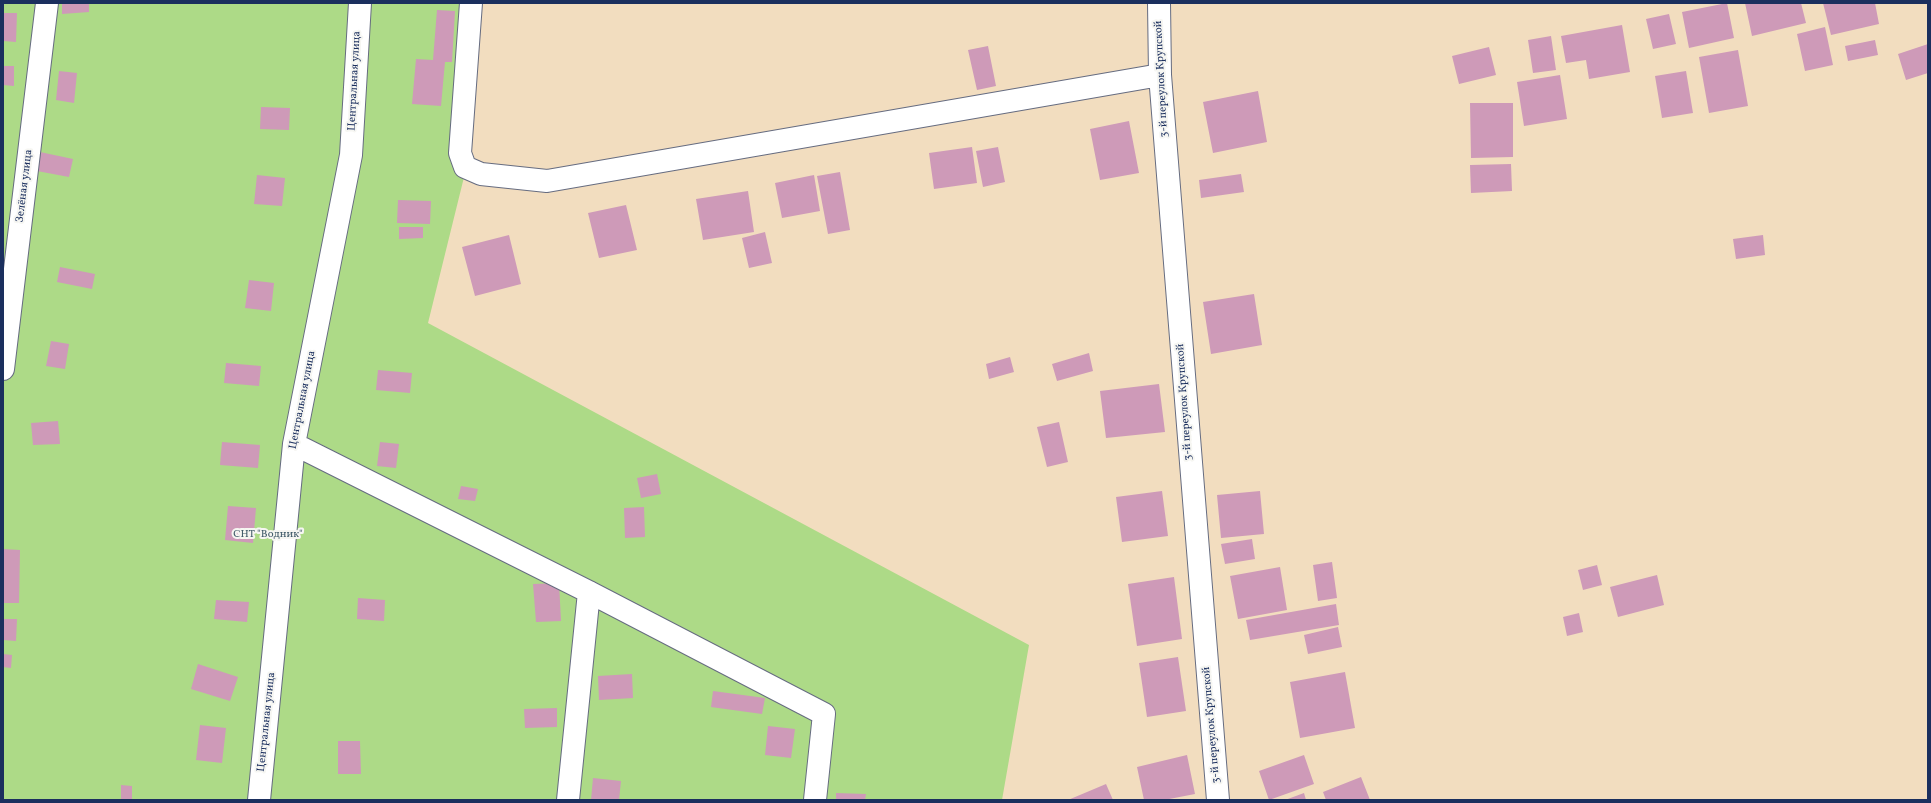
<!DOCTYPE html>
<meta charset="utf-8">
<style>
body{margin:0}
#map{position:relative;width:1931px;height:803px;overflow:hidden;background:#f2ddbf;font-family:Vollkorn,serif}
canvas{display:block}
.frame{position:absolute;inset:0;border:4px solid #1b2f5e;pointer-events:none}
</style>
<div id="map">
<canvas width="1931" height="803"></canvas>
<div class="frame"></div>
</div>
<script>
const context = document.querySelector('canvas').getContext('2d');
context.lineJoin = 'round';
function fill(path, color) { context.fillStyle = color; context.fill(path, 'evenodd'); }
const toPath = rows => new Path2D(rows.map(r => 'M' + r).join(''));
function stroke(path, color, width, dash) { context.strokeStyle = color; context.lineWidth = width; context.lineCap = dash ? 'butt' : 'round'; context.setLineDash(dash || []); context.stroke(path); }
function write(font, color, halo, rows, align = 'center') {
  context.font = font + ' Vollkorn,serif'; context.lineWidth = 4; context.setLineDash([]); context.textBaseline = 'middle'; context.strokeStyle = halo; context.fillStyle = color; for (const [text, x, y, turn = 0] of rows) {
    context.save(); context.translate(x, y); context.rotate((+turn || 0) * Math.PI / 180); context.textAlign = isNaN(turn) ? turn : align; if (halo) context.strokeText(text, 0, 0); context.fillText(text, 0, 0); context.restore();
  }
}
fill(toPath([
 [3,3,470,3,467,165,428,323,1029,645,1002,800,3,800]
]), '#adda87');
fill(toPath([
 [62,3,89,3,89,12,62,14],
 [1727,3,1734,38,1689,48,1682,12],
 [1745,3,1801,3,1806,23,1752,36],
 [1823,3,1875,3,1879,24,1831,35],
 [437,10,455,11,452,62,445,62,441,106,412,104,416,59,433,60],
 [3,13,17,13,16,42,3,41],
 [1669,14,1676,44,1653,49,1646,19],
 [1622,25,1630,72,1589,79,1586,60,1566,63,1561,36],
 [1825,27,1833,65,1805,71,1797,34],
 [1551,36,1556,70,1533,73,1528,40],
 [1875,40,1878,55,1848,61,1845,46],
 [1928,44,1928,73,1906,80,1898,54],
 [988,46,996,86,977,90,968,50],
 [1489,47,1496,75,1459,84,1452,56],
 [1738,50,1748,106,1709,113,1699,57],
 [3,66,14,66,14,86,3,85],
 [59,71,77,73,74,103,56,100],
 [1686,71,1693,113,1662,118,1655,76],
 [1560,75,1567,119,1524,126,1517,82],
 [1258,91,1267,142,1213,153,1203,102],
 [1470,103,1513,103,1513,157,1471,158],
 [261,107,290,108,289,130,260,129],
 [1129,121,1139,173,1100,180,1090,129],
 [972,147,977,183,934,189,929,153],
 [998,147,1005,182,983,187,976,151],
 [40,152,73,159,69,177,37,171],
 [1511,164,1512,191,1471,193,1470,165],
 [840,172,850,230,828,234,817,176],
 [1241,174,1244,192,1201,198,1199,180],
 [257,175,285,178,282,206,254,204],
 [814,175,820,211,782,218,775,183],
 [748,191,754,232,703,240,696,199],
 [398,200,431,201,430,224,397,223],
 [626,205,637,250,599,258,588,213],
 [399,227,423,227,423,238,399,239],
 [765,232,772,263,749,268,742,238],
 [509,235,521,284,475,296,462,247],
 [1763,235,1765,255,1736,259,1733,239],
 [60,267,95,274,92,289,57,282],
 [249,280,274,283,271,311,245,308],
 [1254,294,1262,345,1211,354,1203,302],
 [51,341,69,344,65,369,46,366],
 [1089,353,1093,371,1057,381,1052,364],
 [1010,357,1014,372,989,379,986,364],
 [226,363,261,366,259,386,224,383],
 [378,370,412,373,410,393,376,390],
 [1159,384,1165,432,1106,438,1100,391],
 [58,421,60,444,33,445,31,423],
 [1059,422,1068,462,1047,467,1037,427],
 [222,442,260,445,258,468,220,465],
 [380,442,399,444,396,468,377,466],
 [657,474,661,494,641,498,637,478],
 [461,486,478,489,475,501,458,499],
 [1162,491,1168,536,1122,542,1116,497],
 [1260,491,1264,534,1221,538,1217,495],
 [228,506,256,508,253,543,225,540],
 [644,507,645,537,625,538,624,508],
 [1252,539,1255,559,1225,564,1221,544],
 [3,549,20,550,19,603,3,603],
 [1332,562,1337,598,1318,601,1313,565],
 [1597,565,1602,585,1583,590,1578,570],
 [1280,567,1287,610,1238,619,1230,576],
 [1657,575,1664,605,1618,617,1610,587],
 [1174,577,1182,639,1137,646,1128,584],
 [559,583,561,621,536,622,533,584],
 [358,598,385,600,384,621,357,619],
 [216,600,249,602,247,622,214,619],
 [1336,604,1339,625,1250,640,1246,620],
 [1579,613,1583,632,1567,636,1563,617],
 [3,619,17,619,16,641,3,640],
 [1338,627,1342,647,1308,654,1304,635],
 [3,654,12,655,11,668,3,667],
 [1178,657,1186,711,1147,717,1139,663],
 [198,664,238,677,230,701,191,689],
 [1345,672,1355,728,1300,738,1290,682],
 [632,674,633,698,599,700,598,676],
 [713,691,765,698,762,714,711,707],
 [557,708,557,727,525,728,524,709],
 [200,725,226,728,222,763,196,760],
 [768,726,795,729,791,758,765,755],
 [338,741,360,741,361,774,338,774],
 [1187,755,1195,794,1164,800,1144,800,1137,767],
 [1304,755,1314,784,1269,800,1259,771],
 [1361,777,1370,800,1326,800,1323,792],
 [593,778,621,781,619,800,591,800],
 [1106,784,1113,800,1068,800],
 [121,785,132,786,132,800,121,800],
 [836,793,866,794,865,800,836,800],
 [1304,793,1306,800,1285,800]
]), '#ce9ab8');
const minor = toPath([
 [471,3,460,153,465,167,481,174,547,181,1160,75],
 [1159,3,1160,75,1218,800],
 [3,369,47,3],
 [294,444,589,592,824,714,815,800],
 [259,800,294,444,351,155,360,3],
 [568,800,589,592]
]);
stroke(minor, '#666c80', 24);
stroke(minor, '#fff', 22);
write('11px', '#1b2f5e', '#f6f6f2', [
 ["3-й переулок Крупской",1162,79,-93],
 ["Центральная улица",355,81,-87],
 ["Зелёная улица",25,186,-83],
 ["Центральная улица",303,400,-79],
 ["3-й переулок Крупской",1185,402,-94],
 ["Центральная улица",267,722,-84],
 ["3-й переулок Крупской",1212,725,-95]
]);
write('11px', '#405a68', '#f6f6f2', [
 ["СНТ \"Водник\"",268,535]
]);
</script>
